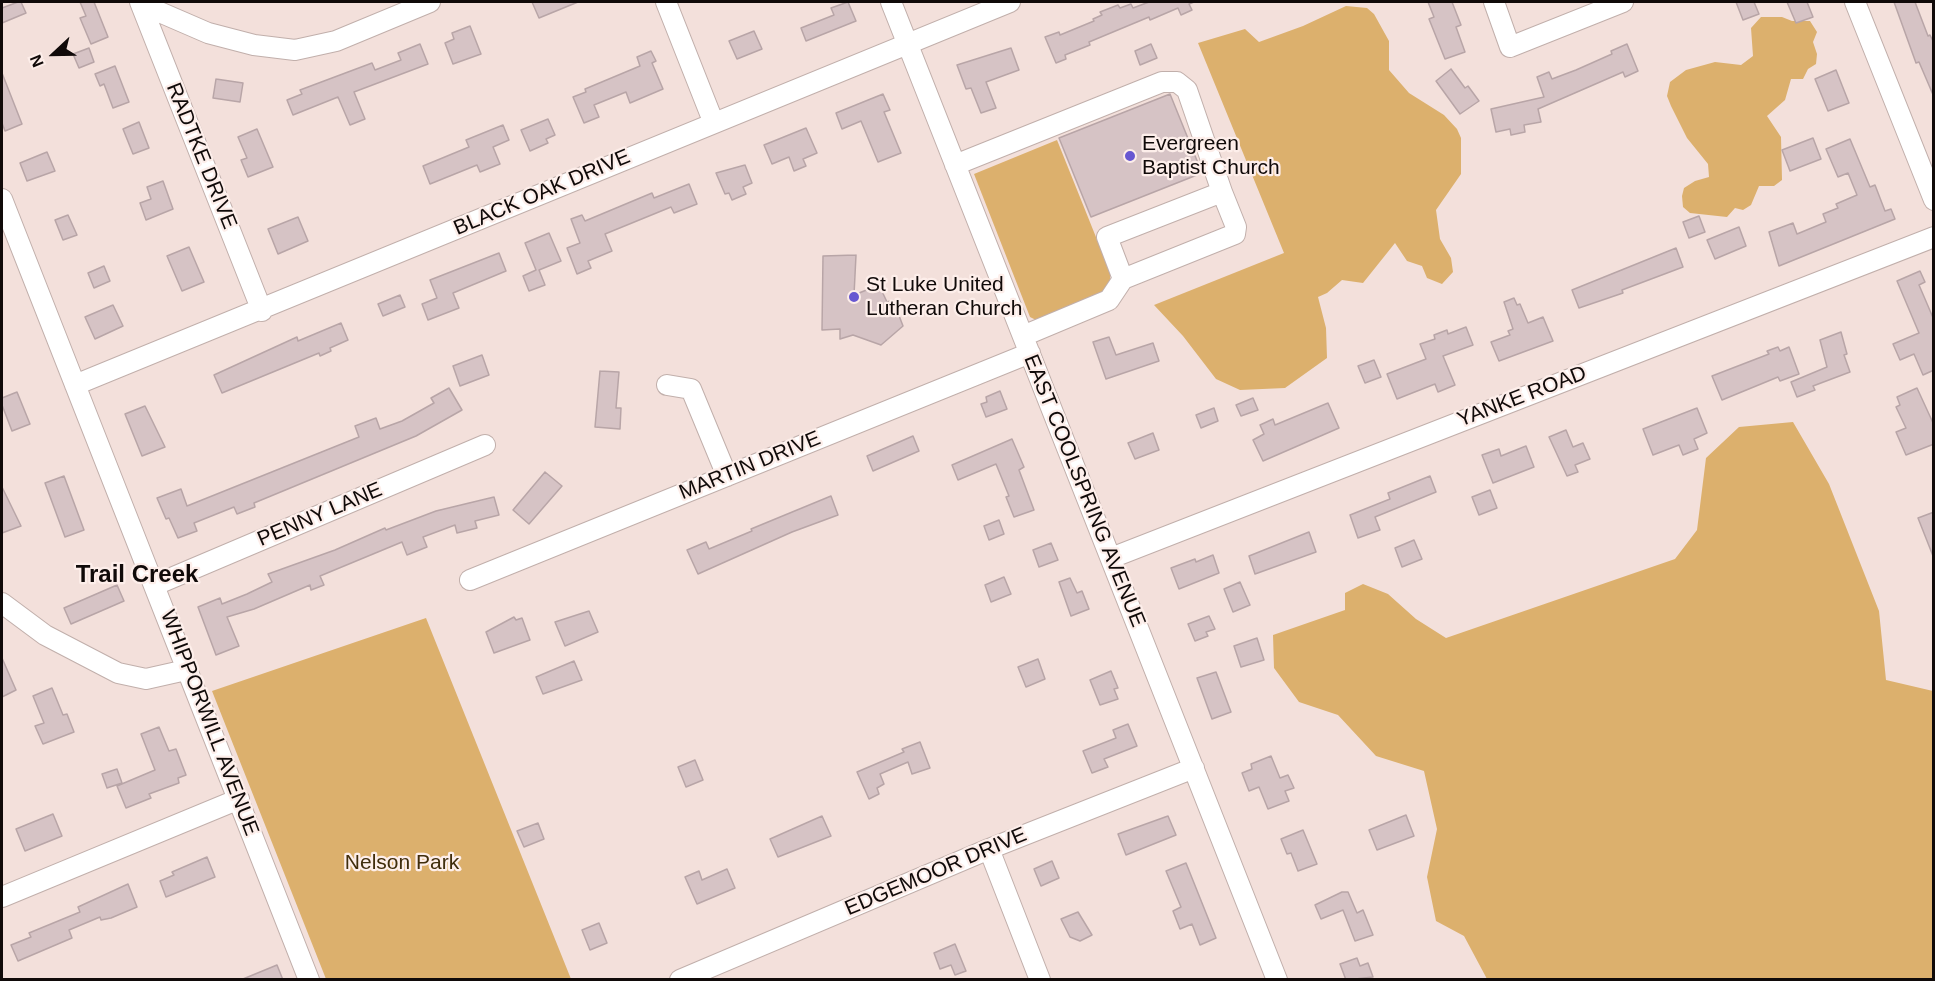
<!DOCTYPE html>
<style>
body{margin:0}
#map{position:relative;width:1935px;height:981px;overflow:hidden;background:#f3e0db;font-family:Arial,sans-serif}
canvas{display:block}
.frame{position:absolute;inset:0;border:3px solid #100a09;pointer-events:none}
.north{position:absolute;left:24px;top:24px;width:60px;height:60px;-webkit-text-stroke:4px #fdeeea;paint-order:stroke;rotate:248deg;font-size:16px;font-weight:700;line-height:24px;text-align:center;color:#100a09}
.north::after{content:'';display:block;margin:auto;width:21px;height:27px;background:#100a09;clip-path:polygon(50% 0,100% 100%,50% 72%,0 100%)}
</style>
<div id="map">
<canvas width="1935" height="981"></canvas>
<div class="frame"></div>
<div class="north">N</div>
</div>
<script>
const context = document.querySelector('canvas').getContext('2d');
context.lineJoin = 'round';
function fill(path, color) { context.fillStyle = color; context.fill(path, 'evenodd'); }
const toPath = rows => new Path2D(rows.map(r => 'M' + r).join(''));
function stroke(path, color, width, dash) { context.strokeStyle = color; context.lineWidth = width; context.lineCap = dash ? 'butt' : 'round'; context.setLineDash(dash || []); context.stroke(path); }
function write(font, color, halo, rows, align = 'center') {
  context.font = font + ' Arial,sans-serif'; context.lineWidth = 4.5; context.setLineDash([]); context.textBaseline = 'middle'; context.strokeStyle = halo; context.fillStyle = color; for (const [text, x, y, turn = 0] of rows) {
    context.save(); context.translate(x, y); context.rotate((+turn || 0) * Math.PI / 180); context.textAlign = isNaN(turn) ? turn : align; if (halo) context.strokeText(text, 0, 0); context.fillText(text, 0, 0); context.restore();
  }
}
fill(toPath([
 [1346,6,1367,8,1374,14,1389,41,1389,70,1409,93,1444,115,1457,129,1461,138,1461,174,1436,210,1440,239,1451,258,1453,272,1442,284,1427,278,1422,266,1407,261,1395,243,1363,283,1342,280,1327,293,1318,297,1326,328,1327,358,1285,388,1240,390,1216,379,1183,336,1154,305,1284,253,1198,43,1245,29,1259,42,1303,26],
 [1761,17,1782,17,1792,21,1810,21,1817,32,1813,42,1817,54,1816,64,1808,69,1803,79,1791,79,1785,100,1767,116,1781,137,1782,180,1774,186,1759,186,1751,205,1743,210,1735,208,1727,217,1690,213,1683,207,1682,196,1684,188,1695,181,1709,177,1708,164,1687,138,1671,106,1667,96,1670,82,1686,70,1715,62,1741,65,1753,56,1751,28],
 [1057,140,1110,272,1110,287,1102,297,1040,322,1030,317,974,174],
 [1793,422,1829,484,1879,611,1886,680,1933,691,1933,979,1487,979,1464,936,1436,921,1427,877,1437,829,1424,771,1376,756,1338,715,1299,702,1274,668,1273,635,1345,610,1345,593,1363,584,1388,594,1416,619,1446,638,1675,559,1697,530,1706,458,1739,427],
 [426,618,571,979,326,979,212,691]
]), '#dcb06d');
const building = toPath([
 [18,2,21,2,26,13,2,23,2,8,18,2],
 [80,2,94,2,108,37,91,44,80,18,86,16,80,2],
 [532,2,578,2,539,18,532,2],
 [848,2,856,21,806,41,801,28,834,15,831,8,848,2],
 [1149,2,1194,2,1189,4,1192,10,1181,15,1178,8,1150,20,1149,17,1089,42,1090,45,1065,55,1066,59,1056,63,1045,37,1059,32,1060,35,1094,21,1093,19,1102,15,1100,12,1118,5,1120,8,1131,4,1133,8,1149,2],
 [1428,2,1452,2,1461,25,1456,27,1465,52,1445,59,1429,19,1434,17,1428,2],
 [1736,2,1754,2,1759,14,1743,20,1736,2],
 [1787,2,1807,2,1813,17,1796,23,1787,2],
 [1894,2,1915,2,1928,36,1930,35,1934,43,1934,97,1919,62,1916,63,1894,2],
 [470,26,481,54,453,64,445,43,454,39,452,33,470,26],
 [754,31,762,49,737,59,729,41,754,31],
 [420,44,428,64,354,92,365,119,350,125,338,97,293,115,287,100,302,94,300,90,372,63,375,70,401,60,398,53,420,44],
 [1151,44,1157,58,1140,65,1135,51,1151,44],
 [1627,44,1638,71,1625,77,1623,72,1538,109,1541,122,1524,125,1525,132,1511,135,1510,129,1496,132,1491,109,1544,97,1537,77,1549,72,1552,79,1576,70,1612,54,1611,51,1627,44],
 [89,48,94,62,79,68,73,54,89,48],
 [1011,48,1019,70,986,82,996,108,981,113,971,88,966,89,957,65,1011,48],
 [651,51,656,61,652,63,663,89,630,103,626,92,594,105,599,117,584,123,573,97,586,92,585,89,640,66,637,57,651,51],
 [115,66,129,102,113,108,104,84,100,86,95,74,115,66],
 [1451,69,1465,88,1468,86,1479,101,1460,114,1436,81,1451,69],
 [1836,70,1849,103,1828,111,1815,79,1836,70],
 [2,73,22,124,5,131,2,123,2,73],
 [216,79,243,83,240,102,213,98,216,79],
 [883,94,890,110,884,112,901,153,878,162,861,121,842,129,836,113,883,94],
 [1170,94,1202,173,1091,217,1059,138,1170,94],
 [548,119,555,135,546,139,548,143,530,151,521,130,548,119],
 [139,122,149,148,133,154,123,129,139,122],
 [503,125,509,140,493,147,500,164,480,172,477,165,430,184,423,166,469,147,466,140,503,125],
 [806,128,817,153,803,159,806,166,794,171,789,157,772,164,764,145,806,128],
 [257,129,273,167,248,177,241,160,247,158,238,137,257,129],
 [1813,138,1821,159,1790,171,1782,150,1813,138],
 [1850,139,1870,187,1875,185,1885,211,1891,209,1895,219,1779,266,1769,232,1793,223,1797,234,1826,222,1823,214,1838,208,1836,204,1857,195,1848,173,1838,177,1826,149,1850,139],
 [47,152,55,171,27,181,20,163,47,152],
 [745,165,752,183,743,187,746,194,732,200,729,193,725,194,716,173,745,165],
 [163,181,173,209,146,220,140,203,151,199,147,187,163,181],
 [689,184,697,204,674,213,671,207,605,234,612,251,588,261,591,268,577,274,567,248,580,243,571,219,582,215,585,221,652,193,654,198,689,184],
 [68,215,77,235,63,240,55,220,68,215],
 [1699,216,1705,232,1689,238,1683,222,1699,216],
 [298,217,308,241,278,254,268,229,298,217],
 [1739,227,1746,246,1715,259,1707,240,1739,227],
 [549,233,561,261,539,270,545,285,529,291,523,276,536,270,525,243,549,233],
 [189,247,204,282,182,291,167,256,189,247],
 [1676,248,1683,267,1622,290,1623,293,1579,308,1572,290,1676,248],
 [499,253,506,271,453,293,459,308,428,320,422,304,437,298,430,280,499,253],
 [856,255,854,295,879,285,887,302,893,300,903,326,881,345,853,335,840,339,840,329,822,330,823,256,856,255],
 [104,266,110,281,94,288,88,273,104,266],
 [1920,271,1925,282,1919,285,1934,320,1934,370,1923,375,1914,354,1900,360,1893,344,1919,333,1897,281,1920,271],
 [400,295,405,307,383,316,378,304,400,295],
 [1514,298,1517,305,1520,304,1528,323,1543,317,1553,341,1499,361,1491,342,1510,335,1508,331,1513,329,1504,302,1514,298],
 [113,305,123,326,95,339,85,317,113,305],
 [341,323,348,340,330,348,331,351,320,356,319,353,222,393,214,375,297,337,298,341,341,323],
 [1466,327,1473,345,1443,356,1455,385,1438,392,1435,384,1397,399,1387,374,1426,359,1420,344,1435,339,1434,335,1447,330,1448,334,1466,327],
 [1841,332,1847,354,1844,355,1850,372,1813,386,1815,390,1797,397,1791,382,1827,367,1820,340,1841,332],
 [1109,337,1116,355,1153,343,1159,361,1106,379,1093,342,1109,337],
 [1778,347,1780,351,1789,347,1799,374,1780,381,1778,377,1722,400,1712,376,1769,354,1767,351,1778,347],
 [482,355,489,375,460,386,453,366,482,355],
 [1374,360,1381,377,1365,383,1358,366,1374,360],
 [600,371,619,372,616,408,621,408,620,429,595,427,600,371],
 [449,388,462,410,416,436,254,503,255,507,237,514,234,507,194,523,197,531,178,538,169,518,166,519,157,498,181,489,187,506,359,437,355,426,376,418,380,429,402,421,434,403,431,398,449,388],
 [1917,388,1934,425,1934,444,1906,455,1896,432,1906,428,1896,407,1900,405,1897,397,1917,388],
 [1000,391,1007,409,986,417,981,404,987,402,986,397,1000,391],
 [17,392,30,424,12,431,2,405,2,398,17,392],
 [1253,398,1258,410,1241,416,1236,405,1253,398],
 [1328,403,1339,428,1263,461,1253,440,1264,434,1260,425,1273,419,1275,425,1328,403],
 [145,406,165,447,142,456,125,414,145,406],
 [1214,408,1218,421,1201,428,1196,415,1214,408],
 [1697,408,1707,433,1694,439,1698,449,1683,455,1679,445,1653,455,1643,429,1697,408],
 [1566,430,1573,447,1583,443,1590,459,1575,465,1578,472,1567,476,1549,437,1566,430],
 [1153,433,1159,450,1135,459,1128,443,1153,433],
 [913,436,919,451,873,471,867,456,913,436],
 [1012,439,1024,467,1019,470,1034,510,1014,517,1006,497,1009,496,996,464,958,480,952,465,1012,439],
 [1526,446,1534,467,1493,483,1482,455,1499,449,1501,456,1526,446],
 [545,472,562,486,529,524,513,510,545,472],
 [64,476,84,530,65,537,45,483,64,476],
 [1430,476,1436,492,1375,517,1380,530,1358,538,1350,515,1390,499,1388,493,1430,476],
 [2,487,21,526,2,533,2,487],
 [1490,490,1497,508,1479,515,1472,497,1490,490],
 [831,496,838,515,792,532,698,574,687,550,706,542,709,549,752,531,751,529,831,496],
 [494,497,499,515,475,521,477,528,457,533,455,525,423,537,427,547,407,555,402,542,320,576,324,585,311,590,310,585,254,609,227,617,239,646,216,655,198,607,220,598,222,604,247,594,272,582,268,574,335,550,385,528,386,530,436,511,494,497],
 [1934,512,1934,556,1933,556,1918,518,1934,512],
 [999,520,1004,534,989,540,984,526,999,520],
 [1309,532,1316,552,1255,574,1249,556,1309,532],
 [1414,540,1422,559,1402,567,1395,548,1414,540],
 [1051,543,1058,560,1039,567,1033,550,1051,543],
 [1213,555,1219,573,1179,589,1171,568,1195,559,1196,562,1213,555],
 [1004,577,1011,594,991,602,985,585,1004,577],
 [1070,578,1077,593,1082,591,1089,609,1071,616,1059,582,1070,578],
 [1240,582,1250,605,1233,612,1224,589,1240,582],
 [117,585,124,601,71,624,64,608,117,585],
 [589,611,598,632,565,646,555,622,589,611],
 [1209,616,1215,629,1206,632,1208,636,1195,641,1188,624,1209,616],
 [514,617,516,620,522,618,530,640,494,653,486,632,514,617],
 [1257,638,1264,660,1241,667,1234,646,1257,638],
 [2,658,16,690,2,697,2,658],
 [1038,659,1045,679,1026,687,1018,667,1038,659],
 [574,661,582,680,543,694,536,677,574,661],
 [1111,671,1118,688,1114,689,1118,699,1100,705,1090,680,1111,671],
 [1216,672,1231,712,1212,719,1197,678,1216,672],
 [52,688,63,715,67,714,74,732,43,744,35,726,44,723,33,696,52,688],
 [1128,724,1137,746,1104,759,1108,767,1092,773,1083,751,1116,738,1113,730,1128,724],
 [159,727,169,751,176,749,186,775,178,778,179,783,149,794,151,798,126,808,117,786,155,770,141,734,159,727],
 [920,742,930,768,912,774,908,762,880,774,884,784,877,788,879,794,869,799,857,772,904,752,902,749,920,742],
 [1271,756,1280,778,1288,775,1294,788,1285,791,1289,801,1268,809,1259,787,1249,791,1242,773,1252,769,1251,764,1271,756],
 [695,760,703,780,686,787,678,767,695,760],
 [117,769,122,783,107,788,102,774,117,769],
 [53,814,62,836,25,851,16,829,53,814],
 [1406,815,1414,836,1377,850,1369,830,1406,815],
 [822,816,831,836,778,857,770,839,822,816],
 [1168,816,1176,835,1126,855,1118,834,1168,816],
 [538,823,544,839,524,847,517,831,538,823],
 [1303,830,1317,864,1298,871,1291,853,1287,854,1281,839,1303,830],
 [207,857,215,877,166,897,160,881,174,875,172,872,207,857],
 [1052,861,1059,878,1041,886,1034,869,1052,861],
 [1186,863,1216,938,1200,945,1192,924,1180,929,1173,911,1181,907,1166,871,1186,863],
 [727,869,735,888,697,904,685,877,699,871,702,880,727,869],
 [128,884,137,907,111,918,101,920,100,917,69,930,72,938,18,961,11,945,31,937,29,933,80,912,78,907,128,884],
 [1342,892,1348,892,1357,913,1363,910,1373,935,1355,941,1343,910,1321,919,1315,905,1342,892],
 [1078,912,1092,935,1080,941,1070,937,1061,919,1078,912],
 [599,923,607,943,590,950,582,930,599,923],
 [955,944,966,971,955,975,951,965,940,969,934,953,955,944],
 [1357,958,1360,966,1368,963,1373,977,1346,980,1340,964,1357,958],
 [277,965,283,980,243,980,243,979,277,965]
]);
fill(building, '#d6c3c5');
stroke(building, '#b8a5a7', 1.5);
const minor = toPath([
 [140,2,262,311],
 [666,2,713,121],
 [891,2,1277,980],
 [1494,2,1510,47,1623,2],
 [1855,2,1934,200],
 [141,4,208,33,254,45,295,50,336,41,430,2],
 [955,165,1162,82,1177,82,1187,90,1222,192,1107,237,1123,279],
 [2,199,309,980],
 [1023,336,1109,300,1123,279,1235,234,1236,227,1222,192],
 [75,385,1010,2],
 [667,385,691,389,727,476],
 [1111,558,1934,237],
 [470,580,1030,353],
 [155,585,485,445],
 [2,603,45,635,118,673,146,679,186,670],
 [989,849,1040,980],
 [2,897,239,799],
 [680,980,989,849,1194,768]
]);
stroke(minor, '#c1afab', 22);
stroke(minor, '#fff', 20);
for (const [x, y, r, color] of [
 [1130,156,6,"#6757d1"],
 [854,297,6,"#6757d1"]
]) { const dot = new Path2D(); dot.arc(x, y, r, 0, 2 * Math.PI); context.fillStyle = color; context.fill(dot); stroke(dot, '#fdeeea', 2); }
write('21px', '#100a09', '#fdeeea', [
 ["Evergreen",1142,144],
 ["Baptist Church",1142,168],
 ["St Luke United",866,285],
 ["Lutheran Church",866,309]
], 'left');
write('21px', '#100a09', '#fdeeea', [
 ["RADTKE DRIVE",201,156,68],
 ["BLACK OAK DRIVE",542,193,-23],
 ["YANKE ROAD",1522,397,-21],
 ["MARTIN DRIVE",750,466,-22],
 ["EAST COOLSPRING AVENUE",1084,491,68],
 ["PENNY LANE",320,515,-23],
 ["WHIPPORWILL AVENUE",209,723,69],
 ["EDGEMOOR DRIVE",936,872,-23]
]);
write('21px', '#402d0c', '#fdeeea', [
 ["Nelson Park",402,863]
]);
write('bold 24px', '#100a09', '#fdeeea', [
 ["Trail Creek",137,575]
]);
</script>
